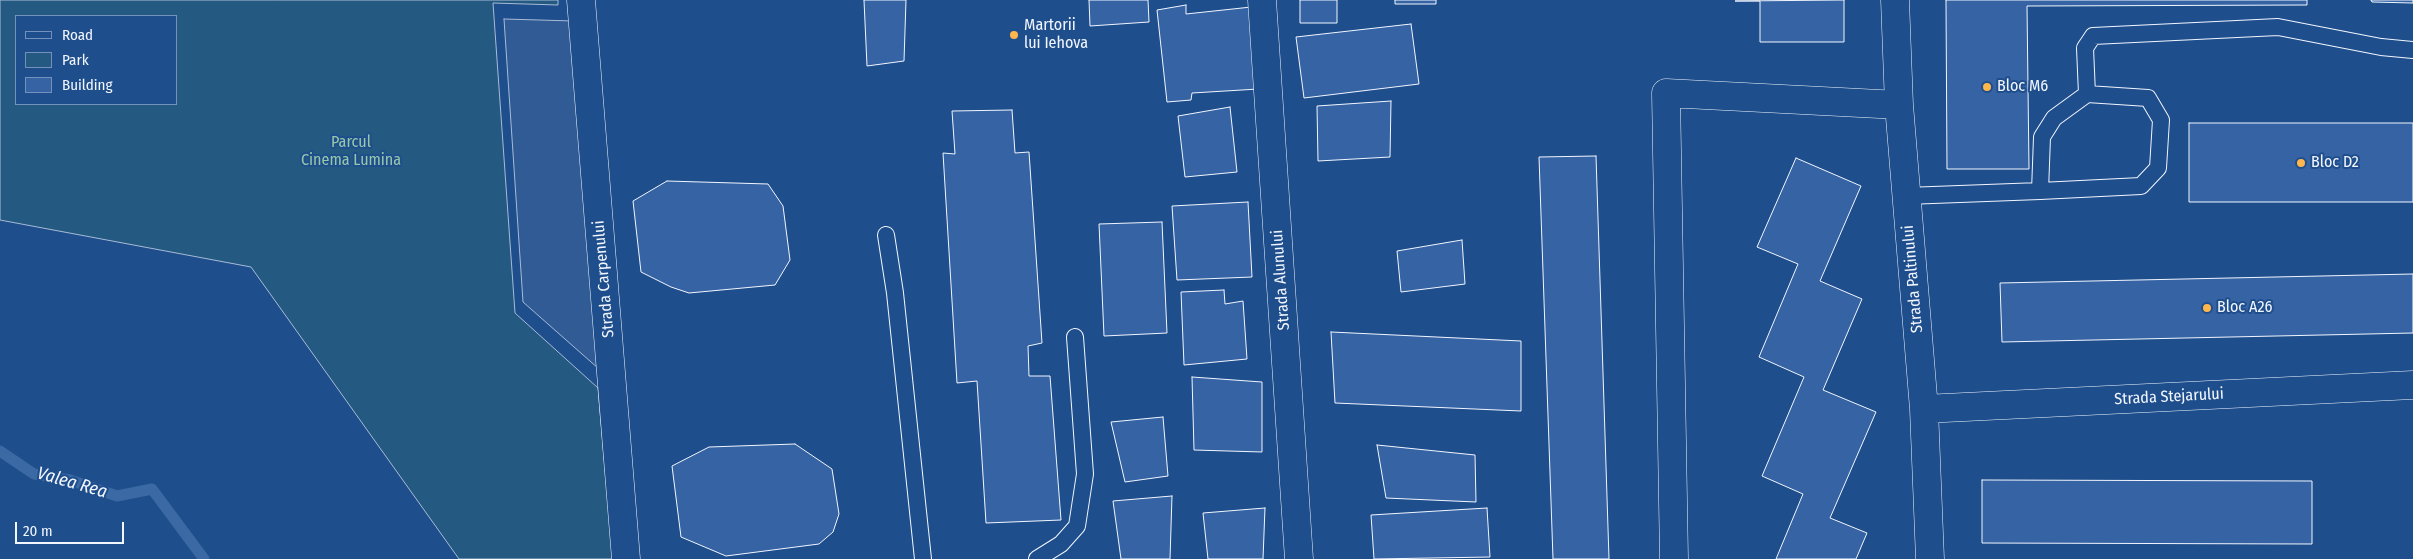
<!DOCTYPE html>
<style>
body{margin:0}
#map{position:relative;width:2413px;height:559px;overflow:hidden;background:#1f4e8c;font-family:"Fira Sans Condensed",sans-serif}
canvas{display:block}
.legend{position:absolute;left:15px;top:15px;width:162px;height:90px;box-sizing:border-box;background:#1f4e8c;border:1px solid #7391ba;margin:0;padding:6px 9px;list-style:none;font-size:15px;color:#f2f6ff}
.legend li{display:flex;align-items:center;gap:10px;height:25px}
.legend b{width:25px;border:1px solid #7391ba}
.scale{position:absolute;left:15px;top:522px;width:109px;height:22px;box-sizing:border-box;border:2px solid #f2f6ff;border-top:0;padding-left:6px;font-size:15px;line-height:18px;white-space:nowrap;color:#f2f6ff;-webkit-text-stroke:4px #1f4e8c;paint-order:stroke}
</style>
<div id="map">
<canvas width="2413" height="559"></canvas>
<ul class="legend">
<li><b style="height:6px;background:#1f4e8c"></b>Road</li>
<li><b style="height:14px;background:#245a82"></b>Park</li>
<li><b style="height:14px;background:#3563a3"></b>Building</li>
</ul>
<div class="scale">20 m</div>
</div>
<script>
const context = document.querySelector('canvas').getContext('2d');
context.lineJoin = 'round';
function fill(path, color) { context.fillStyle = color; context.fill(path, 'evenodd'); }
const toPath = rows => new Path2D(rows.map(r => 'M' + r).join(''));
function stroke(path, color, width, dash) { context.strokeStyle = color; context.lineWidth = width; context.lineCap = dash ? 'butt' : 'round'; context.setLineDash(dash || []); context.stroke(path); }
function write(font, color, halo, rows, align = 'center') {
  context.font = font + ' "Fira Sans Condensed",sans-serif'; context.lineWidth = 4; context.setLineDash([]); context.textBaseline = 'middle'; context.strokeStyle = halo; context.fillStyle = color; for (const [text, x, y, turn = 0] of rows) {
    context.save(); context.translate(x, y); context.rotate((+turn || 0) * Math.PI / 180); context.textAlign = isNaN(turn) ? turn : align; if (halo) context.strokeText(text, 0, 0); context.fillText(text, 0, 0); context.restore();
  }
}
const green = toPath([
 [0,0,558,0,558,5,493,3,515,313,598,388,613,559,459,559,251,267,0,220,0,0],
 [16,16,176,16,176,104,16,104,16,16]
]);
fill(green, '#245a82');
stroke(green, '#a8bbd7', 1);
const parking = toPath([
 [504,19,574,21,599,369,523,302,504,19]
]);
fill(parking, '#305b95');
stroke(parking, '#a8bbd7', 1);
stroke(toPath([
 [0,451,34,474,70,480,117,496,152,489,204,559]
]), '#3b69a3', 11);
const building = toPath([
 [864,0,906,0,904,61,867,66,864,0],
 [1089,0,1148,0,1149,22,1090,26,1089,0],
 [1300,0,1337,0,1337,23,1300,23,1300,0],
 [1395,0,1436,0,1436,4,1395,4,1395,0],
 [1844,0,1844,42,1760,42,1760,1,1735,1,1844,0],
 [1946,0,2307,0,2307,5,2027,6,2029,169,1947,169,1946,0],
 [2371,0,2413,0,2413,3,2372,2,2371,0],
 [1186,5,1186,14,1270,5,1275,88,1192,93,1191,100,1167,102,1157,10,1186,5],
 [1411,24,1419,84,1304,98,1296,37,1411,24],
 [1391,101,1390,157,1318,161,1317,106,1391,101],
 [1230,107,1237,172,1185,177,1178,116,1230,107],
 [1012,110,1015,153,1029,152,1042,343,1028,346,1029,376,1050,376,1061,520,986,523,977,381,957,383,943,153,955,154,952,111,1012,110],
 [2189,123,2413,123,2413,202,2189,202,2189,123],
 [1596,156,1609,559,1553,559,1539,157,1596,156],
 [1796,158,1861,186,1820,281,1862,299,1823,390,1876,412,1830,518,1867,533,1856,559,1776,559,1803,494,1762,476,1804,377,1759,357,1798,264,1757,247,1796,158],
 [667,181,768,184,783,206,790,260,775,285,689,293,671,287,641,272,633,201,667,181],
 [1248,202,1252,277,1177,280,1172,206,1248,202],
 [1162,222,1167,333,1104,336,1099,224,1162,222],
 [1462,240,1465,284,1401,292,1397,251,1462,240],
 [2413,274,2413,333,2002,342,2000,283,2413,274],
 [1224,290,1225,304,1243,301,1247,359,1184,365,1181,292,1224,290],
 [1331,332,1521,341,1521,411,1335,403,1331,332],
 [1192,377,1262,382,1262,452,1194,450,1192,377],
 [1163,417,1168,476,1125,482,1111,422,1163,417],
 [795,444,832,469,839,514,833,532,819,544,726,556,681,537,672,466,709,447,795,444],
 [1377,445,1475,455,1476,502,1386,498,1377,445],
 [1982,480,2312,481,2312,544,1982,543,1982,480],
 [1172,496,1170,559,1121,559,1113,501,1172,496],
 [1265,508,1263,559,1208,559,1203,513,1265,508],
 [1487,508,1490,557,1374,559,1371,515,1487,508]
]);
fill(building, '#3563a3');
stroke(building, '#f2f6ff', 1);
const service = toPath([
 [2087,94,2085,48,2093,36,2278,27,2381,47,2413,50],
 [1906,196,2040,191,2141,186,2158,168,2161,120,2148,98,2087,94,2054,118,2042,137,2040,191],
 [886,235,895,293,923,559],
 [1037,559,1061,544,1077,526,1085,474,1075,337]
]);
const minor = toPath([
 [581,0,626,559],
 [1262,0,1299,559],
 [1895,0,1899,105,1924,409,1930,559],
 [1924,409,2413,385],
 [1674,559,1666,93,1899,105]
]);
stroke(service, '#f2f6ff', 18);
stroke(minor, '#f2f6ff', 29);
stroke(service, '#1f4e8c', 16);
stroke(minor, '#1f4e8c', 28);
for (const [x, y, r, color] of [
 [1014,35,5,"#ffb74d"],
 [1987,87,5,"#ffb74d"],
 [2301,163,5,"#ffb74d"],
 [2207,308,5,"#ffb74d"]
]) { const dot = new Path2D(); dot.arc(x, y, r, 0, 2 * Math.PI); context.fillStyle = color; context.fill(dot); stroke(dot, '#1f4e8c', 2); }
write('16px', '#f2f6ff', '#1f4e8c', [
 ["Martorii",1024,26],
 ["lui Iehova",1024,44],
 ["Bloc M6",1997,87],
 ["Bloc D2",2311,163],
 ["Bloc A26",2217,308]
], 'left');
write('16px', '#97c8a6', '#1f4e8c', [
 ["Parcul",351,143],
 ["Cinema Lumina",351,161]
]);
write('16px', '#f2f6ff', '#1f4e8c', [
 ["Strada Carpenului",604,279,-95],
 ["Strada Paltinului",1913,279,-95],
 ["Strada Alunului",1281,280,-94],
 ["Strada Stejarului",2169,397,-3]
]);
write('italic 18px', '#f2f6ff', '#1f4e8c', [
 ["Valea Rea",72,483,16]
]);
</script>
